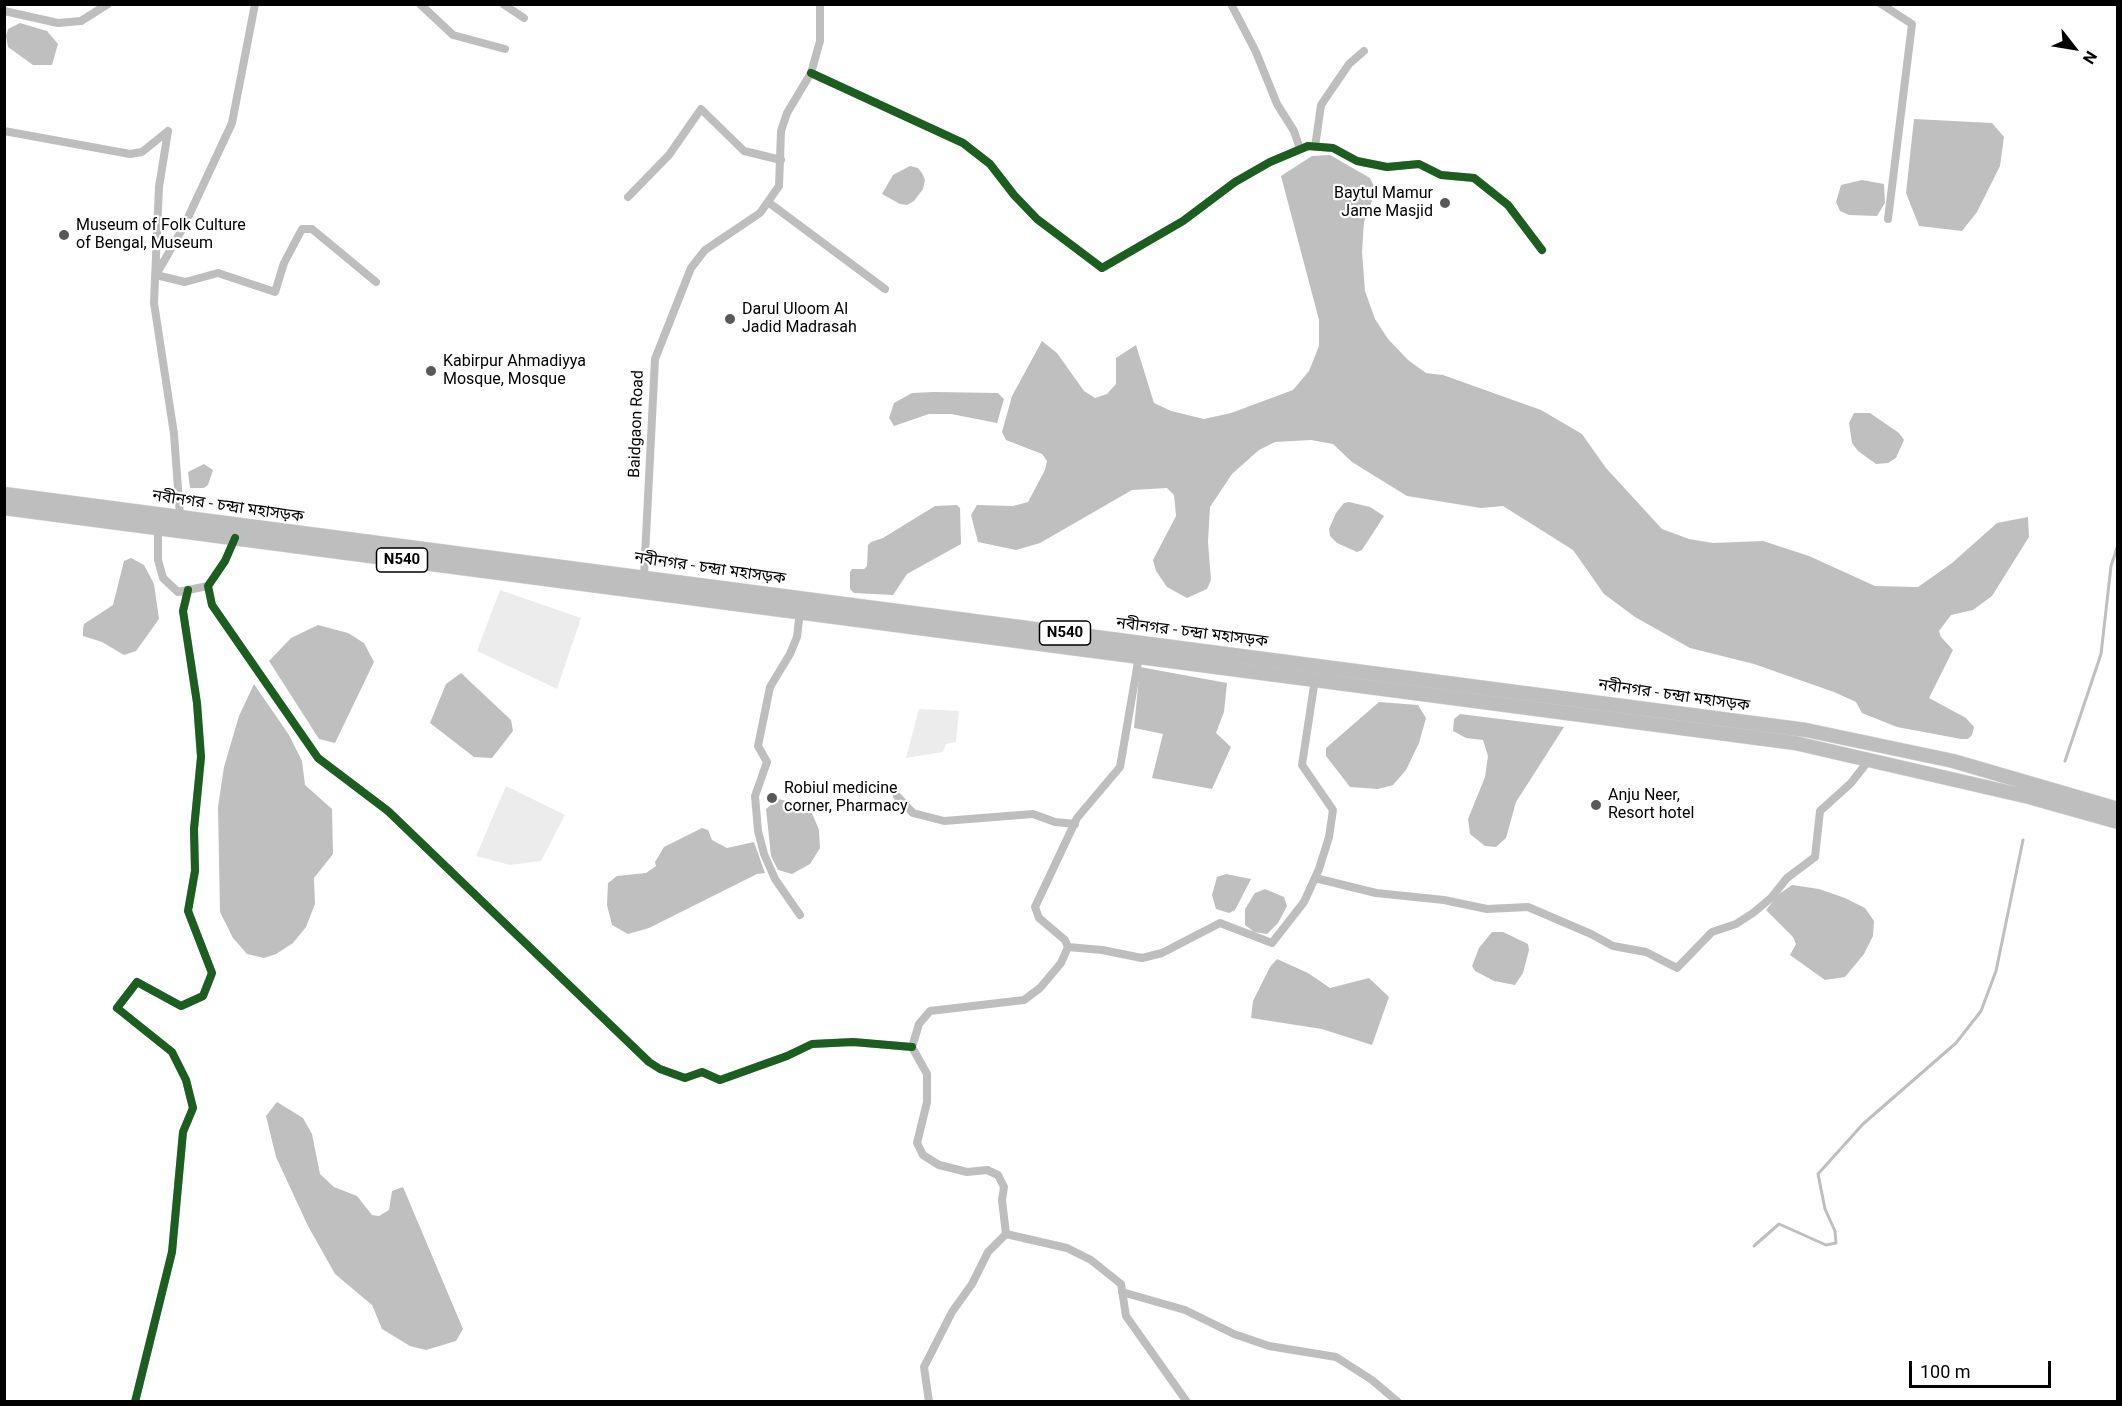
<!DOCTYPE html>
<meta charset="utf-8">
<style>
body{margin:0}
#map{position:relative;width:2122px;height:1406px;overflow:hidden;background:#fff;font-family:Roboto,sans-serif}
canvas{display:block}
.frame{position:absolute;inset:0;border:6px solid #000;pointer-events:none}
.north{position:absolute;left:2044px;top:18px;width:60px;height:60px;-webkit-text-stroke:4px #fff;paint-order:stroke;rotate:121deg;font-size:16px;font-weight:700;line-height:24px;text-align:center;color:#000}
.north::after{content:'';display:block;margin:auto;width:21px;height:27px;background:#000;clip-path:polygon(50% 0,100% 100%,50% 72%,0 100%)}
.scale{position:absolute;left:1909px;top:1361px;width:142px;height:27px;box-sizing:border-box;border:3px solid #000;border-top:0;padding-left:8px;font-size:18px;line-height:21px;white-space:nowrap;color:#000;-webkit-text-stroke:4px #fff;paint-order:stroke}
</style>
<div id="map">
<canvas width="2122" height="1406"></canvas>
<div class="frame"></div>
<div class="north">N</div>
<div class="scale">100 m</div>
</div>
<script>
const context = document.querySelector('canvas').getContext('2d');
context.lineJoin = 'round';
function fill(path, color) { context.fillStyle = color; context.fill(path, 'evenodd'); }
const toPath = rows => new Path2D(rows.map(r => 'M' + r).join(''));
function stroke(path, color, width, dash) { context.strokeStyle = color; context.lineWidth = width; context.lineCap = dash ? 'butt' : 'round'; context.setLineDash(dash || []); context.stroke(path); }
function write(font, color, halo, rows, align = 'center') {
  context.font = font + ' Roboto,"Noto Sans Bengali",sans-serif'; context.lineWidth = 4.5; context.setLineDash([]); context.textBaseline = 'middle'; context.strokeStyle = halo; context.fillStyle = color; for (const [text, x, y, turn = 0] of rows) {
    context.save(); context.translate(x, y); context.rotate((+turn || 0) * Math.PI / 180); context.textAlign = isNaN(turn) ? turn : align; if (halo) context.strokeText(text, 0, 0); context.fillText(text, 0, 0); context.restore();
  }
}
fill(toPath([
 [500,590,581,618,557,689,477,651],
 [919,709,959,711,956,742,946,744,943,752,906,758],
 [506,786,565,815,541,861,510,865,476,856]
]), '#ececec');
fill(toPath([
 [20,23,47,31,58,44,52,65,33,65,8,47,6,36,8,29],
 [1914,119,1992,123,2004,137,2000,166,1977,212,1962,231,1919,226,1906,193],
 [1330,155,1370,178,1376,190,1364,222,1362,252,1365,291,1375,319,1388,339,1408,360,1426,373,1443,375,1541,410,1582,434,1606,468,1662,529,1689,539,1713,543,1763,541,1809,556,1875,586,1918,587,1952,563,1997,523,2028,517,2029,537,1992,596,1973,610,1951,615,1939,631,1941,637,1953,650,1929,698,1966,718,1974,727,1972,735,1968,739,1961,739,1897,727,1862,713,1856,702,1834,692,1754,664,1690,648,1635,617,1604,594,1573,550,1503,506,1481,508,1407,496,1352,462,1333,444,1311,440,1275,442,1259,450,1232,474,1210,507,1208,542,1211,580,1207,589,1187,598,1167,587,1156,571,1153,560,1176,516,1174,495,1167,488,1132,490,1040,543,1016,550,978,542,971,515,977,505,1013,506,1028,502,1045,470,1047,461,1042,454,1006,440,1002,432,1012,396,1042,341,1057,353,1084,391,1095,398,1107,394,1116,384,1116,358,1136,345,1154,403,1171,411,1204,419,1231,413,1293,390,1309,371,1319,346,1319,320,1281,176,1312,156],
 [910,166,918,168,922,173,925,180,923,189,914,201,907,205,900,204,882,194,893,175],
 [1862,180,1884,184,1885,203,1877,216,1849,215,1840,211,1836,202,1841,185],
 [933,392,998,393,1004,399,997,423,951,414,929,414,894,426,889,418,894,403,912,393],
 [1854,413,1870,413,1899,433,1904,440,1896,458,1888,463,1876,464,1858,451,1852,443,1849,423],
 [204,464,213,470,208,485,204,488,190,488,188,472],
 [1349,502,1370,507,1384,516,1362,550,1357,552,1337,543,1330,536,1329,529,1336,513,1344,503],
 [957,505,960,508,961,544,907,574,893,595,854,593,850,589,850,572,852,569,864,569,867,566,868,545,871,542,883,538,935,506],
 [131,558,144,565,154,584,159,619,136,651,124,655,102,642,83,636,83,629,84,624,113,605,124,561],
 [318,625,348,633,364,643,374,662,335,743,319,739,269,661,291,638],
 [1140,667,1227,683,1224,712,1216,733,1231,747,1212,789,1152,778,1163,734,1134,728],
 [461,673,511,720,513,731,492,758,474,757,430,723,446,684],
 [254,684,289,735,302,761,305,785,332,809,333,854,314,878,315,904,306,927,293,943,276,954,264,958,247,954,233,938,220,912,218,807,224,767,239,716],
 [1379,702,1418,705,1426,718,1419,743,1406,770,1393,785,1378,789,1350,787,1326,756,1326,748],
 [1460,714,1564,727,1516,802,1506,838,1496,847,1485,846,1470,834,1468,819,1485,777,1488,756,1483,740,1466,738,1453,731,1454,719],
 [778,799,809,806,819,830,820,848,810,864,792,874,778,870,771,856,766,809],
 [702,828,708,830,712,840,727,848,754,842,765,873,757,874,649,928,628,934,612,925,607,905,608,883,617,876,646,873,656,866,655,862,664,847],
 [1226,874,1251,879,1235,910,1229,913,1216,909,1212,895,1217,877],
 [1792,885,1819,889,1845,898,1865,908,1874,921,1873,936,1864,954,1845,977,1825,980,1790,955,1796,944,1793,937,1766,910,1779,894],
 [1265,889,1284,897,1287,906,1278,923,1267,934,1254,932,1245,925,1245,909,1255,893],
 [1492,932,1503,932,1528,944,1529,950,1523,973,1515,985,1494,981,1475,971,1472,966,1479,948],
 [1277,959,1308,973,1330,988,1369,978,1389,997,1372,1045,1322,1029,1251,1018,1253,1001,1270,967],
 [277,1102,303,1118,312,1134,320,1174,334,1187,357,1196,372,1215,379,1216,389,1210,392,1191,403,1187,463,1329,456,1341,426,1350,410,1346,382,1329,372,1305,335,1274,308,1226,276,1157,266,1116]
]), '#bfbfbf');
stroke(toPath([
 [2065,761,2101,654,2111,566,2118,545],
 [1754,1246,1779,1224,1826,1245,1836,1243,1835,1231,1825,1209,1818,1174,1863,1124,1956,1043,1981,1011,1996,971,2023,840]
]), '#bfbfbf', 3);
const trunk = toPath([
 [4,494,1806,730,1953,761,2118,809],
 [4,508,1795,743,2029,797,2118,822]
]);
stroke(trunk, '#dbdbdb', 15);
stroke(toPath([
 [255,4,232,123,184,226,156,275,185,282,218,273,275,292,284,263,302,229,312,229,376,282],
 [420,4,453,35,505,49],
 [503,4,524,18],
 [1231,4,1256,52,1277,104,1294,131,1300,149],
 [1881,4,1912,24,1888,219],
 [4,11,58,23,81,21,108,4],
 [811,73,963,143,990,164,1014,195,1037,219,1102,268,1183,221,1235,182,1270,162,1308,146,1333,148,1357,161,1387,167,1419,164,1441,175,1474,178,1508,205,1542,250],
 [4,131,130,154,142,152,168,131],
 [168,131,159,187,154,303,174,434,180,516],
 [1315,147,1321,105,1349,64,1364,51],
 [628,197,669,155,701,109,744,151,781,160],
 [768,202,885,289],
 [158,528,158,560,163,578,178,592,208,586],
 [235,538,225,561,208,586,212,605,318,758,388,811,649,1062,660,1069,685,1078,702,1072,720,1080,787,1056,812,1044,853,1042,912,1047],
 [644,576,655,359,691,268,705,250,760,213,779,186,781,131,787,113,811,73,820,41,820,4],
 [800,611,797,637,790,654,770,687,758,746,767,762,755,796,758,831,764,854,775,879,800,915],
 [897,796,913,813,944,821,1033,814,1055,822,1075,824],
 [1315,878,1376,893,1444,900,1487,909,1528,907,1591,934,1613,946,1646,952,1677,968,1712,932,1736,924,1753,913,1771,898,1787,878,1815,857,1820,811,1851,783,1869,760],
 [1068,947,1102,950,1142,958,1162,953,1220,923,1272,943,1304,902,1319,869,1329,837,1333,810,1302,765,1315,679],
 [1006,1234,1067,1248,1091,1260,1121,1284,1126,1316,1187,1402],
 [1122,1292,1185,1310,1234,1334,1269,1346,1336,1357,1372,1380,1398,1402],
 [135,1402,172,1252,183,1132,193,1108,186,1080,172,1052,117,1008,137,982,181,1006,203,996,212,973,188,911,195,871,194,829,201,757,197,703,183,611,188,590],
 [929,1402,924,1367,952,1312,972,1284,988,1252,1006,1234,1002,1200,1004,1187,998,1175,987,1170,967,1172,939,1165,923,1155,917,1143,927,1102,927,1074,912,1047,919,1024,930,1011,1024,1000,1040,988,1061,963,1068,947,1065,940,1039,918,1035,907,1077,818,1120,767,1139,656]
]), '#bebebe', 8);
stroke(trunk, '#bebebe', 14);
stroke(toPath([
 [811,73,963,143,990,164,1014,195,1037,219,1102,268,1183,221,1235,182,1270,162,1308,146,1333,148,1357,161,1387,167,1419,164,1441,175,1474,178,1508,205,1542,250],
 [235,538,225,561,208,586,212,605,318,758,388,811,649,1062,660,1069,685,1078,702,1072,720,1080,787,1056,812,1044,853,1042,912,1047],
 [135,1402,172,1252,183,1132,193,1108,186,1080,172,1052,117,1008,137,982,181,1006,203,996,212,973,188,911,195,871,194,829,201,757,197,703,183,611,188,590]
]), '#1b5e20', 8);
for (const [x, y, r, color] of [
 [1445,203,6,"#595959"],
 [64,235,6,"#595959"],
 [730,319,6,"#595959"],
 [431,371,6,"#595959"],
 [772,798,6,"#595959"],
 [1596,805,6,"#595959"]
]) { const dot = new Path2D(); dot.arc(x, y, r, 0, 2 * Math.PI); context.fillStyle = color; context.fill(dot); stroke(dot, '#fff', 2); }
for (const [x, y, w] of [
 [402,560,51],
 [1065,633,51]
]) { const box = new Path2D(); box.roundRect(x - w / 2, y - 12, w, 24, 4.5); context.fillStyle = '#fff'; context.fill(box); stroke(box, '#000', 1.5); }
write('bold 15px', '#000', null, [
 ["N540",402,560],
 ["N540",1065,633]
]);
write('16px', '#000', '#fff', [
 ["Baytul Mamur",1433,194,"right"],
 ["Jame Masjid",1433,212,"right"],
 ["Museum of Folk Culture",76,226],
 ["of Bengal, Museum",76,244],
 ["Darul Uloom Al",742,310],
 ["Jadid Madrasah",742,328],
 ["Kabirpur Ahmadiyya",443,362],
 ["Mosque, Mosque",443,380],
 ["Robiul medicine",784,789],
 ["corner, Pharmacy",784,807],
 ["Anju Neer,",1608,796],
 ["Resort hotel",1608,814]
], 'left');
write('16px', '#000', '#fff', [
 ["Baidgaon Road",637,424,-88],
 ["নবীনগর - চন্দ্রা মহাসড়ক",228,507,8],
 ["নবীনগর - চন্দ্রা মহাসড়ক",710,569,8],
 ["নবীনগর - চন্দ্রা মহাসড়ক",1192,633,7],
 ["নবীনগর - চন্দ্রা মহাসড়ক",1674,696,8]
]);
</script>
